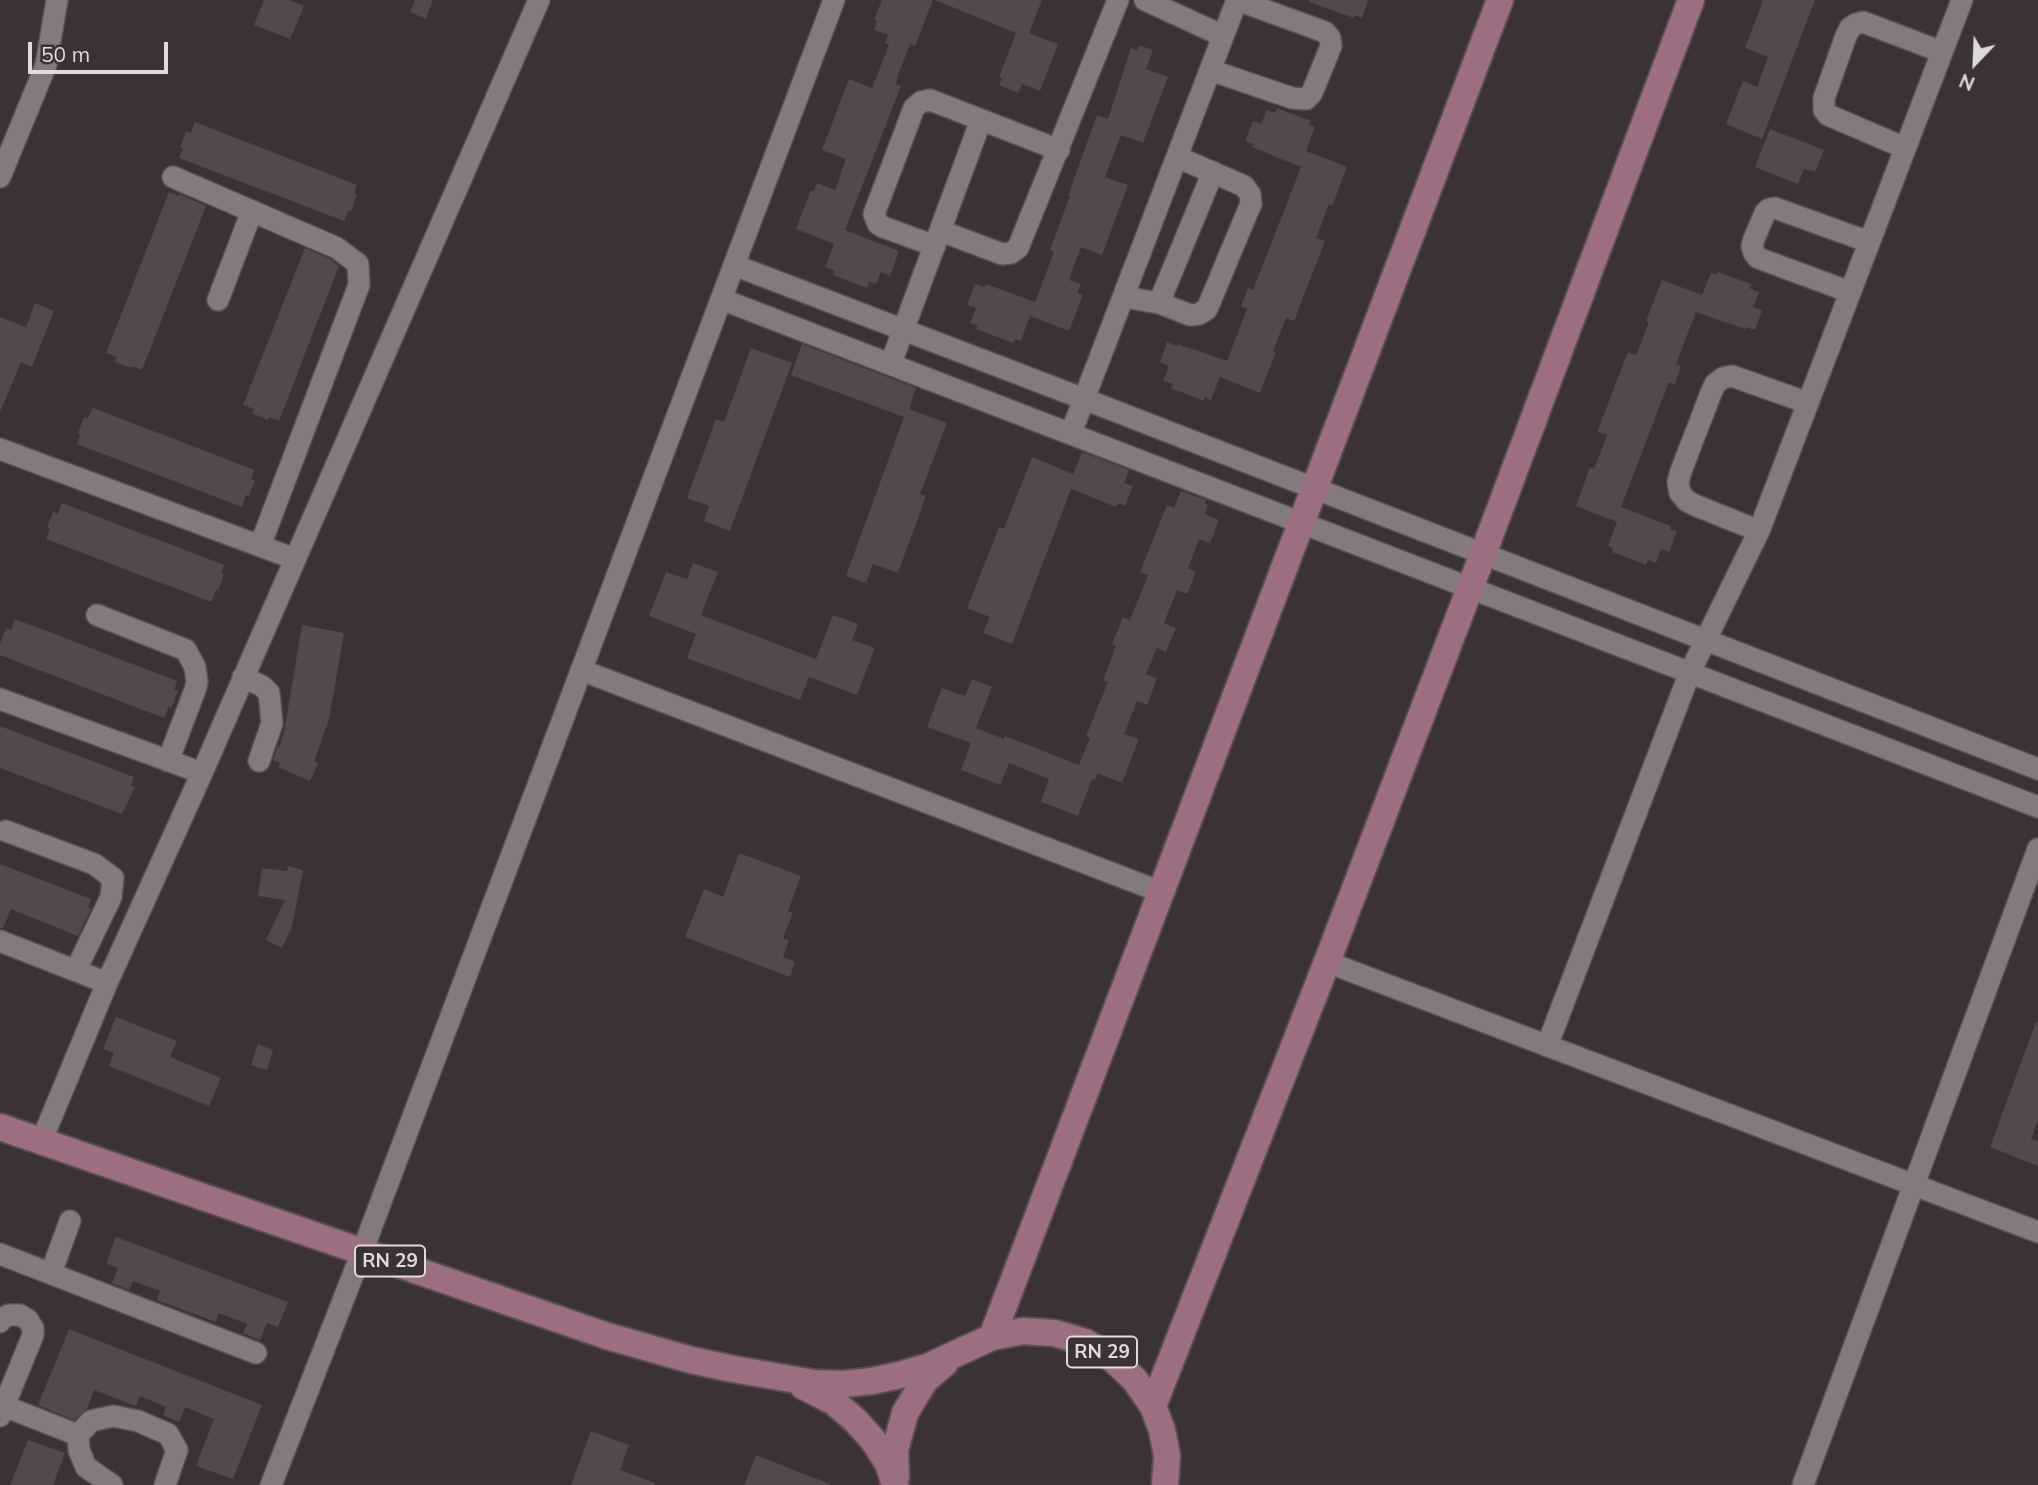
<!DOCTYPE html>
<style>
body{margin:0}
#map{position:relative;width:2038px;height:1485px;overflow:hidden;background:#3a3235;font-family:Mulish,sans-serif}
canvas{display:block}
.north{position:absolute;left:1940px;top:28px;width:70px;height:70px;-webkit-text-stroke:5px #3a3235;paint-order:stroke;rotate:203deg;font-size:19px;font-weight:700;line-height:28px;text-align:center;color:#dfdbdc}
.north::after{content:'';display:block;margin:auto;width:24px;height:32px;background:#dfdbdc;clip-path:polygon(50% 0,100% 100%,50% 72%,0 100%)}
.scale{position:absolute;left:28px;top:42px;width:140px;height:32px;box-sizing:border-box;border:4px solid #dfdbdc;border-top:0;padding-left:9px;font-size:21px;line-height:24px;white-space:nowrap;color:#dfdbdc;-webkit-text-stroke:5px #3a3235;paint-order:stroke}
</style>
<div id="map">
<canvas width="2038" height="1485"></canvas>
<div class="north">N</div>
<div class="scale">50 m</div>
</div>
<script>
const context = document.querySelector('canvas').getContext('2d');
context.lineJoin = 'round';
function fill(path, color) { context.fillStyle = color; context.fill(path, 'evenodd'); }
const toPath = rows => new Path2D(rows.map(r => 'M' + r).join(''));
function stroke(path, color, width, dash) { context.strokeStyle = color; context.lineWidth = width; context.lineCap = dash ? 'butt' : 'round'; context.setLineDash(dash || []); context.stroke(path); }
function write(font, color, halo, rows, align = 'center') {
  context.font = font + ' Mulish,sans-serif'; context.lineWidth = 5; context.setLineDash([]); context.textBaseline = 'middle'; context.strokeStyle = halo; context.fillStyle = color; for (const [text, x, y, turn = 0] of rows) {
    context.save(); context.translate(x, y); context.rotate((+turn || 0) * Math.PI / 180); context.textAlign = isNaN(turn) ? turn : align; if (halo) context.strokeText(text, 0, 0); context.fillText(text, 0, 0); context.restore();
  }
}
fill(toPath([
 [264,0,289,0,304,6,290,39,254,25],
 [415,0,433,0,426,19,410,12],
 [882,0,933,0,915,46,910,44,898,75,896,84,901,86,845,230,899,251,890,276,881,272,876,284,869,282,867,288,833,275,835,271,825,267,834,244,796,229,811,190,814,191,817,183,835,190,846,159,822,150,849,79,872,88,889,45,885,43,888,35,874,30,877,21,874,20],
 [935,0,1042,0,1029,33,1058,44,1040,91,1022,84,1018,93,999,85,1002,78,999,77,1016,33],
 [1309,0,1368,0,1362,18,1355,15,1354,18,1309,2],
 [1763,0,1815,0,1762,139,1726,124,1743,81,1757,87,1768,57,1745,48],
 [1139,45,1153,50,1146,69,1168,77,1143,143,1121,135,1105,177,1128,185,1102,255,1081,247,1069,280,1081,284,1077,293,1083,295,1069,331,1030,316,1021,341,1015,339,1013,343,976,329,978,326,970,323,976,308,967,305,975,284,984,287,986,284,1035,302,1054,252,1050,250,1070,196,1068,196,1097,115,1108,119,1131,48,1137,51],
 [1277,108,1311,121,1309,125,1315,127,1306,151,1347,167,1332,206,1329,204,1316,238,1325,241,1294,321,1286,318,1273,351,1276,352,1260,393,1220,377,1211,400,1205,397,1204,401,1171,388,1173,384,1163,381,1169,366,1160,362,1167,342,1176,346,1178,344,1227,361,1247,309,1241,306,1248,288,1253,290,1301,167,1252,147,1253,144,1245,141,1253,121,1261,124,1267,110,1275,113],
 [195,122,357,185,354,193,357,195,351,211,349,210,344,221,179,158,183,148,180,147,186,131,191,133],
 [1770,129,1824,150,1815,172,1804,169,1798,184,1755,167],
 [169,192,178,196,179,194,206,206,142,370,132,366,131,368,115,362,117,357,106,353],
 [305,248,330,259,339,266,279,421,269,417,268,420,252,413,254,409,243,405],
 [1718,272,1751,284,1749,288,1759,292,1753,307,1762,310,1755,330,1746,327,1745,329,1696,312,1676,364,1681,366,1675,385,1669,382,1621,507,1671,526,1670,529,1677,531,1669,552,1661,549,1656,563,1648,560,1646,565,1612,552,1613,548,1608,546,1617,522,1576,506,1590,467,1594,469,1607,435,1597,432,1628,352,1636,355,1649,322,1646,321,1662,280,1702,295,1711,273,1717,275],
 [35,303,54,311,32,367,21,362,0,412,0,317,26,327],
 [802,344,916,388,909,409,947,423,920,494,926,496,898,573,873,564,866,583,846,576,904,417,791,375],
 [751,348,792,363,730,531,704,521,709,506,687,498,716,419,724,422],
 [93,408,255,470,251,479,255,480,249,496,246,495,242,507,77,444,80,434,78,433,84,417,88,418],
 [1082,452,1129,470,1124,483,1133,486,1125,506,1118,503,1116,507,1071,489,1012,644,983,633,990,617,967,608,999,527,1004,529,1032,457,1073,474],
 [1181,491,1206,500,1205,504,1208,505,1205,514,1219,520,1210,543,1199,539,1188,568,1196,572,1187,594,1177,590,1164,623,1176,628,1166,652,1157,648,1146,674,1157,678,1147,705,1137,701,1124,734,1139,739,1122,783,1097,773,1095,780,1092,779,1078,816,1041,802,1049,779,1009,763,1000,785,961,770,971,743,927,727,942,688,965,696,972,679,992,687,976,728,1004,739,1005,736,1079,765,1090,738,1086,736,1108,682,1103,680,1116,646,1112,644,1123,617,1130,620,1148,575,1140,572,1167,505,1174,508],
 [62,503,224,565,221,573,224,575,218,591,216,590,211,602,46,539,50,529,47,527,53,512,58,514],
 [693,563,718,572,701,615,816,659,833,615,858,624,852,640,875,648,857,695,809,677,800,700,687,658,696,634,649,616,666,572,687,579],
 [15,619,177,681,174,690,178,691,171,708,169,707,164,718,0,655,0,644,6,628,11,630],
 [302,625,344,633,329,720,314,761,318,763,310,781,278,767,280,763,273,760,278,746,280,747,285,727],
 [0,726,134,777,131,786,135,787,122,814,0,768],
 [739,853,801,876,788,911,793,913,783,938,789,940,783,957,795,962,790,977,685,937,704,889,723,897],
 [0,864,91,899,88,907,91,909,78,936,11,909,3,928,0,928],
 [288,866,303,870,292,927,282,948,266,940,285,900,258,896,262,868,287,871],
 [116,1017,177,1041,170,1057,221,1078,209,1106,109,1066,114,1053,103,1049],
 [2036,1022,2038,1022,2038,1120,2031,1139,2038,1141,2038,1166,1990,1147],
 [258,1044,273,1050,267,1070,251,1065],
 [116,1237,288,1302,278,1327,267,1323,260,1340,243,1333,247,1324,219,1313,216,1322,157,1300,160,1291,133,1281,129,1290,112,1283,118,1268,106,1263],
 [69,1329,262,1405,233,1479,196,1466,214,1419,185,1407,179,1422,163,1415,166,1407,140,1396,136,1406,94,1390,87,1409,74,1420,38,1405],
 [591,1431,629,1445,620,1470,655,1483,655,1485,571,1485],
 [28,1440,65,1453,53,1485,10,1485],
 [756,1455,830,1484,830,1485,744,1485]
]), '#51494c');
const minor = toPath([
 [1145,0,1223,36],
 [1210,70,1292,98,1306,99,1311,94,1314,88,1331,46,1330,38,1325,32,1237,0],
 [1905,148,1828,115,1824,110,1824,98,1846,36,1850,28,1856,24,1863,22,1942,52],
 [0,177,46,65,57,0],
 [173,177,337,248,358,264,359,285,260,546],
 [941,231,1002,254,1011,253,1018,248,1118,0],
 [935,246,883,227,878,224,874,214,914,108,921,102,930,100,938,103,1059,150],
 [734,265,1084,399,2038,769],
 [1850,292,1758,258,1754,253,1752,246,1754,239,1765,213,1769,209,1775,208,1869,242],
 [1123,297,1159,303,1190,315,1199,314,1207,309,1247,213,1251,204,1250,194,1244,186,1177,157],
 [721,299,2038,807],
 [218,300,252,211],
 [1159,303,1213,172],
 [891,363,981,120],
 [1071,433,1237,0],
 [0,449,295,559],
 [1759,531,1697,506,1687,501,1680,493,1678,482,1681,471,1711,393,1715,384,1723,378,1732,376,1808,403],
 [97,615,186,650,195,667,197,682,195,690,168,761],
 [581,670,1161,892],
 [243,677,262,686,269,693,272,723,259,761],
 [0,699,202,773],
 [6,831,94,864,113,878,111,897,76,970],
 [0,941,107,983],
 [1327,962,2038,1232],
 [1547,1046,1690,672,1759,531,1962,0],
 [41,1142,107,983,202,773,539,0],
 [0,1254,256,1353],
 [51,1273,70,1221],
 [0,1322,1,1319,9,1315,20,1315,28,1320,33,1328,33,1335,0,1416],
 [4,1406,78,1435,79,1450,86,1467,112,1485],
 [78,1435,91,1421,113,1416,138,1421,168,1434,177,1450,165,1485],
 [271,1485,362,1252,834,0],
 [1803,1485,2038,849]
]);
const major = toPath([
 [0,1127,607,1336,691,1360,733,1369,814,1383,843,1384,872,1381,900,1375,927,1367,992,1337,1023,1331,1054,1333,1085,1342,1112,1358,1135,1380,1153,1406,1162,1430,1167,1456,1165,1485],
 [992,1337,1500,0],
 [803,1386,834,1402,855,1420,873,1440,888,1463,895,1485],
 [1153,1406,1327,962,1483,554,1691,0],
 [896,1477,895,1450,905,1413,925,1380,945,1363]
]);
stroke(minor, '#565052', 24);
stroke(major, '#565052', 30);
stroke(minor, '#827a7d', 21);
stroke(major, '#9c6e82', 26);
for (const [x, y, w] of [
 [390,1261,70],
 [1102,1352,70]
]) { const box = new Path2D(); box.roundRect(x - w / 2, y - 15.5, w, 31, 5); context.fillStyle = '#3a3235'; context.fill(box); stroke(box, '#dfdbdc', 2); }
write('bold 19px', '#dfdbdc', null, [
 ["RN 29",390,1261],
 ["RN 29",1102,1352]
]);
</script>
